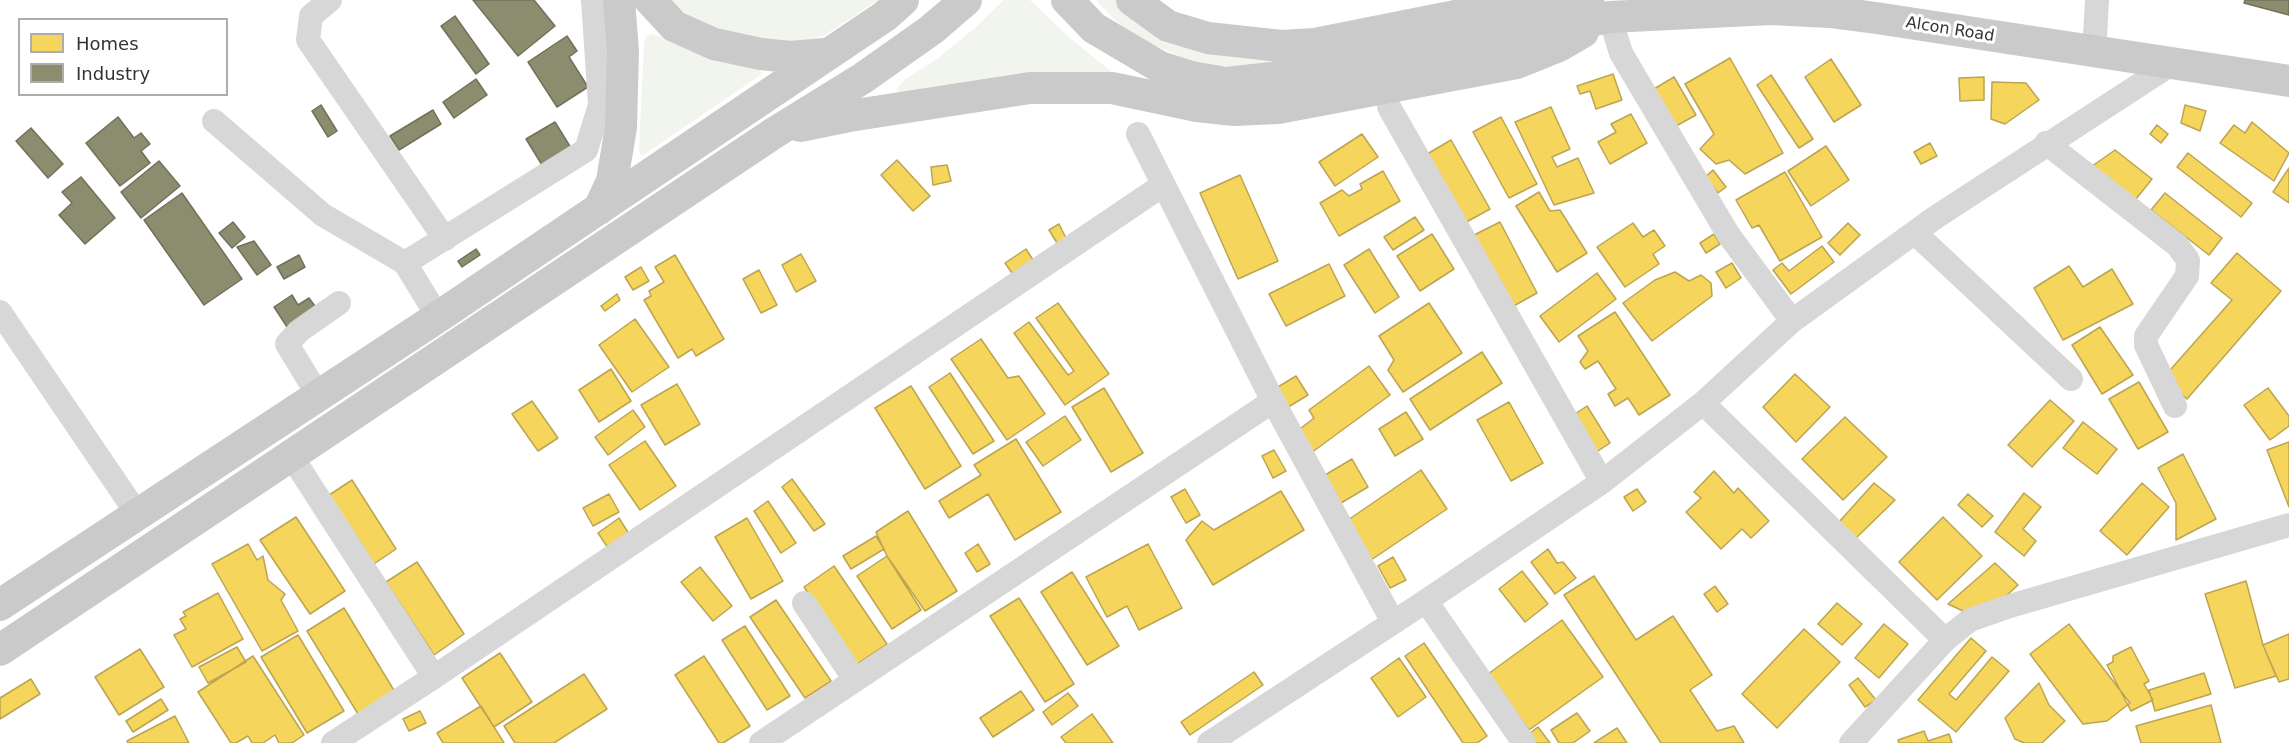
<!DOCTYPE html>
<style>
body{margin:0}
#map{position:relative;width:2289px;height:743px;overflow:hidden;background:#fff;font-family:"DejaVu Sans",sans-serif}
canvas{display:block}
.legend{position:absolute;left:18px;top:18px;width:210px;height:78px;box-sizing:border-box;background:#fff;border:2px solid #adadad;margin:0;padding:8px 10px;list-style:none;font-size:18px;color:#333}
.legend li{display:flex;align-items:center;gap:12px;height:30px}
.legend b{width:30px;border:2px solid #adadad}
</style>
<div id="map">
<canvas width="2289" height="743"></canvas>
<ul class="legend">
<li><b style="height:16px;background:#f6d55c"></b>Homes</li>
<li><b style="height:16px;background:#8c8c6e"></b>Industry</li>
</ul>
</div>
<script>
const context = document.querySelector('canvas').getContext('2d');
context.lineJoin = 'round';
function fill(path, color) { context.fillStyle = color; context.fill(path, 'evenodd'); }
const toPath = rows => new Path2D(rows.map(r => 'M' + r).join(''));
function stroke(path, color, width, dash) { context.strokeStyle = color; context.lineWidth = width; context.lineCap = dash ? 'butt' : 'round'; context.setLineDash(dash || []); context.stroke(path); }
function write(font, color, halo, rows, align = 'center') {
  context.font = font + ' "DejaVu Sans",sans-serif'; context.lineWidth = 6; context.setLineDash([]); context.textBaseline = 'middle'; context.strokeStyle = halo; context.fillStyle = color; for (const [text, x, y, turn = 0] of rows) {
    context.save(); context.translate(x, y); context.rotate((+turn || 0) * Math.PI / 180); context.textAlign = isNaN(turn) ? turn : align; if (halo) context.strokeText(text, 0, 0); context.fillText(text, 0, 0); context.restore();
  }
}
fill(toPath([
 [670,0,878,0,825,35,807,41,780,41,713,28,676,8],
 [1004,0,1030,0,1070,38,1119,78,901,94,896,90,904,80,937,59,975,28],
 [1096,0,1116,0,1126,12,1296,56,1274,63,1239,67,1200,65,1145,41,1117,22],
 [653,34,759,69,762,74,642,156,639,151,644,43,647,36]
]), '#f1f5ed');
const homes = toPath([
 [1730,58,1783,153,1745,174,1729,160,1716,164,1700,149,1714,134,1685,84,1730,58],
 [1831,59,1861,105,1834,122,1805,77,1831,59],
 [1613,74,1622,100,1596,109,1590,91,1580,94,1577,86,1613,74],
 [1771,75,1813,139,1799,148,1757,85,1771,75],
 [1674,77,1696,115,1676,126,1654,89,1674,77],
 [1984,77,1984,100,1960,101,1959,78,1984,77],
 [1992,82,2026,83,2039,100,2005,124,1991,119,1992,82],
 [2185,105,2206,111,2200,131,2181,123,2185,105],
 [1551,107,1570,149,1552,157,1557,167,1578,158,1594,193,1554,205,1515,122,1551,107],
 [1631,114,1647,143,1610,164,1598,142,1616,132,1611,124,1631,114],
 [1501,117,1537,184,1509,198,1473,132,1501,117],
 [2252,122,2289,153,2274,181,2220,143,2234,125,2245,133,2252,122],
 [2157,125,2168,134,2161,143,2150,134,2157,125],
 [1362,134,1378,157,1335,186,1319,162,1362,134],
 [1451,140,1490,209,1461,225,1422,157,1451,140],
 [1930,143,1937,156,1921,164,1914,152,1930,143],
 [1826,146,1849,180,1811,206,1788,171,1826,146],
 [2115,150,2152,179,2132,204,2088,169,2115,150],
 [2188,153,2252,203,2241,217,2177,167,2188,153],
 [897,160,930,196,913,211,881,175,897,160],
 [947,165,951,181,933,185,931,167,947,165],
 [2289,168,2289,203,2273,192,2289,168],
 [1713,170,1726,187,1718,193,1705,177,1713,170],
 [1383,171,1400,201,1339,236,1320,203,1342,190,1349,196,1362,189,1360,184,1383,171],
 [1785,172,1822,237,1780,261,1759,225,1752,228,1736,200,1785,172],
 [1240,175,1278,261,1238,279,1200,193,1240,175],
 [1539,192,1550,211,1560,210,1587,253,1557,272,1516,206,1539,192],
 [2165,193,2222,238,2209,255,2151,210,2165,193],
 [1415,217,1424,230,1393,250,1384,237,1415,217],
 [1500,222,1537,293,1510,308,1472,236,1500,222],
 [1633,223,1643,237,1654,230,1665,246,1653,254,1659,264,1625,287,1597,247,1633,223],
 [1848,223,1860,235,1840,255,1828,243,1848,223],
 [1059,224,1066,238,1057,243,1049,230,1059,224],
 [1432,234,1454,269,1420,291,1397,256,1432,234],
 [1714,234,1720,244,1706,253,1700,243,1714,234],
 [1822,246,1834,262,1791,294,1773,270,1782,263,1789,271,1822,246],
 [1026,249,1035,263,1014,276,1005,263,1026,249],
 [1369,249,1399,297,1375,313,1344,265,1369,249],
 [2237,253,2281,291,2187,399,2163,378,2232,300,2211,283,2237,253],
 [801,254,816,281,796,292,782,265,801,254],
 [675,255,724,339,696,356,692,349,678,358,644,300,651,296,649,291,664,282,655,267,675,255],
 [1732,263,1741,278,1726,288,1716,272,1732,263],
 [1329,264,1345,296,1286,326,1269,294,1329,264],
 [2069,266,2083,287,2112,269,2133,304,2063,340,2034,288,2069,266],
 [641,267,649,281,633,290,625,277,641,267],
 [759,270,777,305,761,313,743,279,759,270],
 [1675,272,1689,281,1701,275,1711,283,1712,296,1652,341,1623,303,1655,280,1675,272],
 [1597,273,1616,299,1559,342,1540,316,1597,273],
 [617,294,620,300,605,311,601,306,617,294],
 [1058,303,1109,374,1065,405,1014,333,1029,322,1068,375,1074,371,1036,318,1058,303],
 [1429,303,1462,353,1403,392,1388,370,1394,360,1379,336,1429,303],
 [1615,312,1670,395,1639,415,1628,398,1615,406,1608,394,1616,389,1598,361,1585,369,1580,362,1588,351,1578,336,1615,312],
 [635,319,669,367,632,392,599,345,635,319],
 [2100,327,2133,375,2102,394,2072,345,2100,327],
 [981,339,1008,378,1019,376,1045,414,1007,440,951,359,981,339],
 [1482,352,1502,383,1430,430,1410,399,1482,352],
 [1369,366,1390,395,1311,453,1296,432,1314,418,1309,410,1369,366],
 [611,369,631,401,599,422,579,390,611,369],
 [950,373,994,441,973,454,929,387,950,373],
 [1795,374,1830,407,1796,442,1763,407,1795,374],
 [1296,376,1308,395,1285,409,1273,390,1296,376],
 [2139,382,2168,432,2138,449,2109,399,2139,382],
 [677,384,700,424,665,445,641,405,677,384],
 [911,386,961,466,925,489,875,408,911,386],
 [1104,388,1143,453,1111,472,1072,407,1104,388],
 [2268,388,2289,416,2289,426,2270,440,2244,405,2268,388],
 [2050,400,2074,421,2032,467,2008,445,2050,400],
 [532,401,558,438,538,451,512,414,532,401],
 [1509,402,1543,463,1511,481,1477,420,1509,402],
 [1587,406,1610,443,1592,455,1569,418,1587,406],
 [633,410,645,427,608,455,595,437,633,410],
 [1406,412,1423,439,1395,456,1379,429,1406,412],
 [1065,416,1081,440,1043,466,1026,442,1065,416],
 [1845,417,1887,457,1843,500,1802,459,1845,417],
 [2083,422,2117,449,2097,474,2063,448,2083,422],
 [1016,439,1061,512,1015,540,988,494,949,518,939,501,981,475,974,465,1016,439],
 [645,441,676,486,640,510,609,465,645,441],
 [2289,442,2289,507,2267,450,2289,442],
 [1274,450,1286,471,1273,478,1262,456,1274,450],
 [2183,454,2216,519,2176,540,2176,503,2158,468,2183,454],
 [1352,459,1368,487,1341,503,1325,475,1352,459],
 [1421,470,1447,509,1371,560,1345,522,1421,470],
 [1714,471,1734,493,1738,488,1769,521,1751,538,1742,529,1721,549,1686,512,1701,498,1694,492,1714,471],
 [792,479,825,524,814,531,782,487,792,479],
 [352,480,396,549,362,572,317,503,352,480],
 [1874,483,1895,500,1853,541,1839,522,1874,483],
 [2142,483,2169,507,2127,555,2100,531,2142,483],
 [1185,489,1200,515,1186,523,1171,497,1185,489],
 [1637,489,1646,502,1633,511,1624,497,1637,489],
 [1281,491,1304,530,1213,585,1186,540,1202,521,1214,530,1281,491],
 [2024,493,2041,507,2023,529,2036,541,2024,556,1995,532,2024,493],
 [609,494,619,512,593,526,583,508,609,494],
 [1968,494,1993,516,1982,527,1958,505,1968,494],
 [768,501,796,543,781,553,754,511,768,501],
 [908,511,957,591,925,611,887,556,876,532,908,511],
 [296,517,345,591,310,614,260,540,296,517],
 [1943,517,1982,556,1937,600,1899,562,1943,517],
 [619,518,629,534,608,548,598,533,619,518],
 [747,518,783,581,751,599,715,537,747,518],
 [876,536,884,549,851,569,843,556,876,536],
 [248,544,257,560,263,556,268,580,285,594,281,600,298,631,262,651,212,564,248,544],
 [978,544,990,564,977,572,965,553,978,544],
 [1148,544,1182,608,1139,630,1127,606,1107,617,1086,577,1148,544],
 [1548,549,1557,563,1563,562,1576,578,1555,594,1531,562,1548,549],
 [887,556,921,610,892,629,857,576,887,556],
 [1393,557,1406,580,1390,588,1378,566,1393,557],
 [417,562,464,634,434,655,386,582,417,562],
 [1995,563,2018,585,1995,606,1963,611,1948,604,1995,563],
 [834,566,887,644,857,664,804,587,834,566],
 [700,567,732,606,713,621,681,582,700,567],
 [1522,571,1548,604,1525,622,1499,589,1522,571],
 [1072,572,1119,646,1087,665,1041,592,1072,572],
 [1594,576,1636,640,1673,616,1712,675,1690,690,1717,731,1734,726,1744,743,1661,743,1564,595,1594,576],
 [2246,581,2263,645,2276,676,2235,688,2205,594,2246,581],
 [1715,586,1728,604,1717,612,1704,594,1715,586],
 [218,593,243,639,192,667,174,635,186,629,180,619,186,616,183,612,218,593],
 [1019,598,1074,684,1045,702,990,616,1019,598],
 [776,600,831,681,805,698,750,617,776,600],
 [1837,603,1862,624,1842,645,1818,624,1837,603],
 [344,608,395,692,358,714,307,631,344,608],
 [1562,620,1603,677,1529,730,1488,674,1562,620],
 [1884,624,1908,644,1879,678,1855,658,1884,624],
 [2069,624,2130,703,2107,721,2083,724,2030,654,2069,624],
 [745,626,790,696,767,710,722,640,745,626],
 [1804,629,1840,662,1777,728,1742,694,1804,629],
 [2289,634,2289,679,2279,682,2263,645,2289,634],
 [298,635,344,711,307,733,261,657,298,635],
 [1971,638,1986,651,1949,694,1956,700,1992,657,2009,671,1956,732,1918,700,1971,638],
 [1424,643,1487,736,1477,743,1463,743,1405,656,1424,643],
 [237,647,246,662,208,683,199,667,237,647],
 [2131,647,2149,681,2144,684,2153,700,2131,711,2107,665,2113,662,2113,656,2131,647],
 [140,649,164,687,119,715,95,677,140,649],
 [500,653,532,702,494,727,462,678,500,653],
 [253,656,304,735,292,743,279,743,275,735,263,743,252,743,248,736,236,743,231,743,198,692,253,656],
 [704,656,750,726,723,743,719,743,675,675,704,656],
 [1399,658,1426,697,1398,717,1371,678,1399,658],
 [1254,672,1263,685,1190,735,1181,722,1254,672],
 [2204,673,2211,694,2155,711,2149,690,2204,673],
 [584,674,607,709,554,743,515,743,504,726,584,674],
 [1858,678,1876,700,1865,707,1849,685,1858,678],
 [31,679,40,694,0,719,0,698,31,679],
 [2039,683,2049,705,2065,721,2042,743,2024,743,2015,739,2005,718,2039,683],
 [1021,691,1034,710,993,737,980,718,1021,691],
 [1068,693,1078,706,1052,725,1043,712,1068,693],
 [161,699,168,710,133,732,126,721,161,699],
 [2211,705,2221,743,2141,743,2136,726,2211,705],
 [481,706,504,743,443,743,437,733,481,706],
 [420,711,426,723,409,731,403,719,420,711],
 [1577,713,1590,731,1573,743,1559,743,1551,730,1577,713],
 [1092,714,1113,743,1066,743,1061,737,1092,714],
 [175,716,189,743,128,743,127,741,175,716],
 [1538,727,1550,743,1529,743,1525,737,1538,727],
 [1617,728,1627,743,1594,743,1617,728],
 [1924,731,1928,741,1949,734,1952,743,1899,743,1898,740,1924,731]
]);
fill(homes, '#f6d55c');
stroke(homes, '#bca450', 1.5);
const industry = toPath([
 [473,0,534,0,555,26,518,56,473,0],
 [2245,0,2289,0,2289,15,2244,3,2245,0],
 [455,16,489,64,476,74,441,26,455,16],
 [567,36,577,51,569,57,588,87,557,107,528,62,567,36],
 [476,79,487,95,454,118,443,102,476,79],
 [321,105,337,131,328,137,312,111,321,105],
 [433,110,441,124,399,150,390,136,433,110],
 [118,117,134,138,141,133,150,144,141,151,150,163,120,186,86,143,118,117],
 [555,122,571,148,542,165,526,139,555,122],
 [31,128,63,164,48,178,16,141,31,128],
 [159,161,180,186,141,218,121,192,159,161],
 [81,177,115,218,85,244,59,215,72,203,62,192,81,177],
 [182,193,242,279,204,305,144,220,182,193],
 [233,222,245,237,232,248,219,233,233,222],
 [254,241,271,265,257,275,237,247,254,241],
 [476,249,480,255,462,267,458,261,476,249],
 [299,255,305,267,284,279,277,267,299,255],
 [292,295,298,305,309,298,320,313,291,333,274,307,292,295]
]);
fill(industry, '#8c8c6e');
stroke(industry, '#71715c', 1.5);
stroke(toPath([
 [330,0,311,16,308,40,445,239],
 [1610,17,1621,53,1728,234,1792,321],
 [2094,54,2097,0],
 [1389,107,1602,482],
 [214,121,323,215,405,263,438,317],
 [1138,134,1273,401,1393,622],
 [2046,143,2177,245,2188,260,2187,276,2146,336,2146,345,2175,406],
 [1915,233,2071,379],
 [405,263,586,150,600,105,593,0],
 [0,312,138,515],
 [318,395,287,344,299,331,339,303],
 [1703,403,1945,640],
 [292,457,434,677],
 [1426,601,1524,743],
 [804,603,855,680],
 [333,743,434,677,1163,185],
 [761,743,1273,401],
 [1209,743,1426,601,1602,482,1703,403,1792,321,1936,217,2170,65],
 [1851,743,1945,640,1970,620,2010,606,2289,525]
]), '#d7d7d7', 24);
stroke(toPath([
 [650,0,674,26,714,44,761,54,790,57,825,54],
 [1067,0,1094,28,1160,67,1191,77,1226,83,1308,74,1610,17,1771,9,1830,12,1876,18,2289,81],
 [1132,0,1168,26,1208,38,1281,46,1315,44,1485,10,1541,5,1592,11],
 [800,126,849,116,1030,88,1112,88,1197,106,1234,110,1278,108,1517,63,1559,46,1583,32],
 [599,209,612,181,621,127,623,51,619,0],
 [0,605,438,317,885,16,903,0],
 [0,650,774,133,863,78,931,30,966,0]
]), '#cacaca', 32);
write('16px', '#333', '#fff', [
 ["Alcon Road",1950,30,9]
]);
</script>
